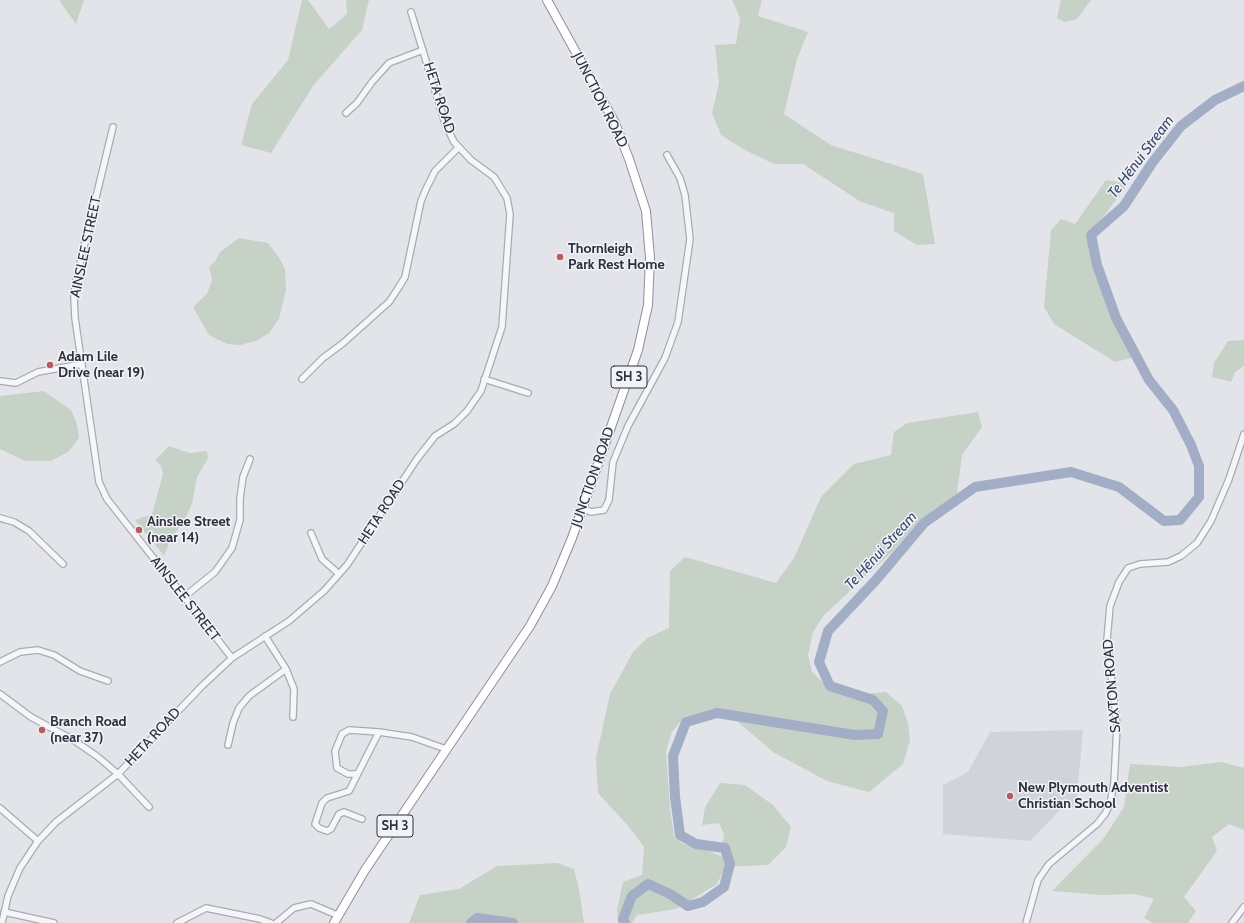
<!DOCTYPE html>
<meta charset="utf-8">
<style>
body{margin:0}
canvas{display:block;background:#e3e4e9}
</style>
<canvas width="1244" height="923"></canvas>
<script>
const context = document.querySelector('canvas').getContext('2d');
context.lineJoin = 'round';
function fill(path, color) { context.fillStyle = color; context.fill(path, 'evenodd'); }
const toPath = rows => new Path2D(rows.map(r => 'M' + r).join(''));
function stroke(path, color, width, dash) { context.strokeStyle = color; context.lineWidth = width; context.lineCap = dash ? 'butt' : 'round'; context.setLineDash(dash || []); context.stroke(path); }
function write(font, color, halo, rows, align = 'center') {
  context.font = font + ' Cabin,sans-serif'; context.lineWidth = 3; context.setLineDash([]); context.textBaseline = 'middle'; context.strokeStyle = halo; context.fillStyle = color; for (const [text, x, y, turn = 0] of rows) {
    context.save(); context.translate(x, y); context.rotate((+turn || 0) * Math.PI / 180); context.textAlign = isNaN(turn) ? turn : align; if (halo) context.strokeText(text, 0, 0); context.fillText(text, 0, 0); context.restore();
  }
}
fill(toPath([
 [1083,730,1076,808,1063,807,1030,841,943,834,943,785,968,772,990,732]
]), '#d1d3db');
fill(toPath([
 [59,0,84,0,76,24],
 [302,0,308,0,329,29,347,14,346,0,369,0,362,30,313,86,271,153,241,145,252,104,288,60],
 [732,0,762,0,758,16,808,32,797,59,784,114,831,145,923,174,935,244,917,245,894,231,894,213,861,202,803,164,774,164,743,149,721,135,712,113,719,83,715,45,736,44,740,18],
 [1061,0,1091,0,1077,19,1065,22,1057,18],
 [1106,180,1128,184,1100,221,1092,261,1132,358,1115,362,1054,324,1044,307,1051,230,1061,219,1075,224],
 [239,238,268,243,278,256,285,269,286,290,279,319,269,333,256,341,240,345,227,344,209,335,193,307,207,294,212,280,209,267,216,260,220,252],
 [1244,340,1244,366,1235,372,1231,382,1212,377,1214,363,1228,341],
 [44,391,71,410,77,424,79,438,68,452,51,461,25,461,0,449,0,396],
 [978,412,982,427,962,455,957,494,918,522,892,552,824,615,813,632,808,655,812,672,827,686,853,695,886,692,902,706,908,723,910,740,903,764,869,792,827,781,773,752,731,716,705,714,684,717,672,732,666,751,670,808,674,837,684,844,702,848,721,856,724,834,719,823,702,825,705,807,720,783,745,785,773,805,791,827,786,847,768,865,725,867,717,884,676,909,637,915,632,923,618,923,617,910,623,882,642,875,644,847,629,827,598,793,596,758,610,694,633,652,647,638,669,628,670,571,685,557,776,583,794,558,821,497,854,464,891,455,894,432,907,423],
 [169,446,190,453,207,451,208,458,197,477,192,504,185,519,170,541,164,556,135,520,152,514,163,474,161,466,155,460],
 [1222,762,1244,768,1244,830,1229,824,1212,837,1217,851,1184,897,1196,911,1188,923,1153,923,1144,918,1154,899,1135,894,1102,895,1052,891,1104,838,1124,807,1130,764,1181,767],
 [557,863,574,869,579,889,584,923,409,923,420,895,459,889,497,866]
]), '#c6d2c5');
stroke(toPath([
 [471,923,477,918,513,923],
 [625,923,623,919,632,896,648,884,670,894,688,906,703,902,724,887,730,864,725,848,696,844,680,835,675,797,673,756,686,722,717,713,855,735,878,734,883,711,873,700,830,686,819,662,828,631,876,580,924,523,975,487,1071,472,1119,487,1164,521,1180,520,1199,497,1199,466,1191,445,1173,410,1149,380,1116,318,1097,265,1091,235,1124,206,1152,163,1181,126,1215,100,1244,86]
]), '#a2aec5', 10);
const minor = toPath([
 [346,113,357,103,372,82,389,63,423,50],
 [113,127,76,280,74,297,75,318,99,482,107,499,232,658],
 [302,379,323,358,342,344,389,302,399,287,405,277,421,201,426,189,435,171,459,147],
 [484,379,528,393],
 [0,381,16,383,38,372,82,364],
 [582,508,591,512,604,510,609,500,613,462,628,426,665,358,678,322,690,239,685,195,680,178,667,155],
 [0,518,14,522,29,531,63,564],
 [311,533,322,559,339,574],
 [184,597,215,572,232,548,240,520,240,499,243,477,250,459],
 [265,636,286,669,294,689,293,717],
 [0,662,20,652,38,650,54,655,80,671,108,681],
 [0,694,31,717,75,741,98,757,118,774,149,807],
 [228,745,233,723,239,708,249,696,286,669],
 [357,774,348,774,337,768,335,751,342,734,349,730,379,732],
 [0,808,38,841],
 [362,819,344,812,339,814,331,829,327,831,319,828,315,824,322,803,327,798,349,791,379,732,412,737,446,749],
 [4,912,54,923],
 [2,923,8,896,20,868,38,841,56,822,118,774,202,686,232,658,289,621,324,591,347,565,417,459,435,436,454,424,467,411,481,391,502,327,510,214,507,198,494,177,471,160,454,142,445,123,411,12],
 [177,923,206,908,260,919,271,923],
 [276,923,294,908,311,904,337,915],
 [1026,923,1038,880,1049,864,1097,824,1105,814,1110,804,1114,783,1117,725,1107,640,1110,606,1119,582,1128,568,1140,564,1168,562,1181,556,1197,543,1211,521,1229,479,1244,434],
 [1232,923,1244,907]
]);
const highway = toPath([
 [334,923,365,870,530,626,552,586,572,538,638,350,648,305,650,258,646,211,629,159,615,123,547,0]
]);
stroke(minor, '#a9abb3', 8);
stroke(highway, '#8c909e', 10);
stroke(minor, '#f5f6f8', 5.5);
stroke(highway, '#fff', 8);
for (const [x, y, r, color] of [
 [560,257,4,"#bf5857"],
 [50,365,4,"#bf5857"],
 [139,530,4,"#bf5857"],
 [42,730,4,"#bf5857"],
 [1010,796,4,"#bf5857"]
]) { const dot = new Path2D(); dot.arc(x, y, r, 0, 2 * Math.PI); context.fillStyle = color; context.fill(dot); stroke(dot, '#f2f3f7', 1.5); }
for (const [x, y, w] of [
 [629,377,36],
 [395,826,36]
]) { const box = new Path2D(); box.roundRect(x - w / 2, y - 11, w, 22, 3); context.fillStyle = '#f2f3f7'; context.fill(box); stroke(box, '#2d313f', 1); }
write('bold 13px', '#2d313f', null, [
 ["SH 3",629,377],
 ["SH 3",395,826]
]);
write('14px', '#2d313f', '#f2f3f7', [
 ["HETA ROAD",439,98,72],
 ["JUNCTION ROAD",600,100,63],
 ["AINSLEE STREET",86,247,-78],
 ["JUNCTION ROAD",593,477,-71],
 ["HETA ROAD",382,512,-57],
 ["AINSLEE STREET",185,599,52],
 ["SAXTON ROAD",1112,686,-95],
 ["HETA ROAD",153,737,-47]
]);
write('bold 14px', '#2d313f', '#f2f3f7', [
 ["Thornleigh",568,249],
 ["Park Rest Home",568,265],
 ["Adam Lile",58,357],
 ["Drive (near 19)",58,373],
 ["Ainslee Street",147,522],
 ["(near 14)",147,538],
 ["Branch Road",50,722],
 ["(near 37)",50,738],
 ["New Plymouth Adventist",1018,788],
 ["Christian School",1018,804]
], 'left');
write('italic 15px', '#3b4a6f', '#f2f3f7', [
 ["Te Hēnui Stream",1141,157,-53],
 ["Te Hēnui Stream",881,551,-48]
]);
</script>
